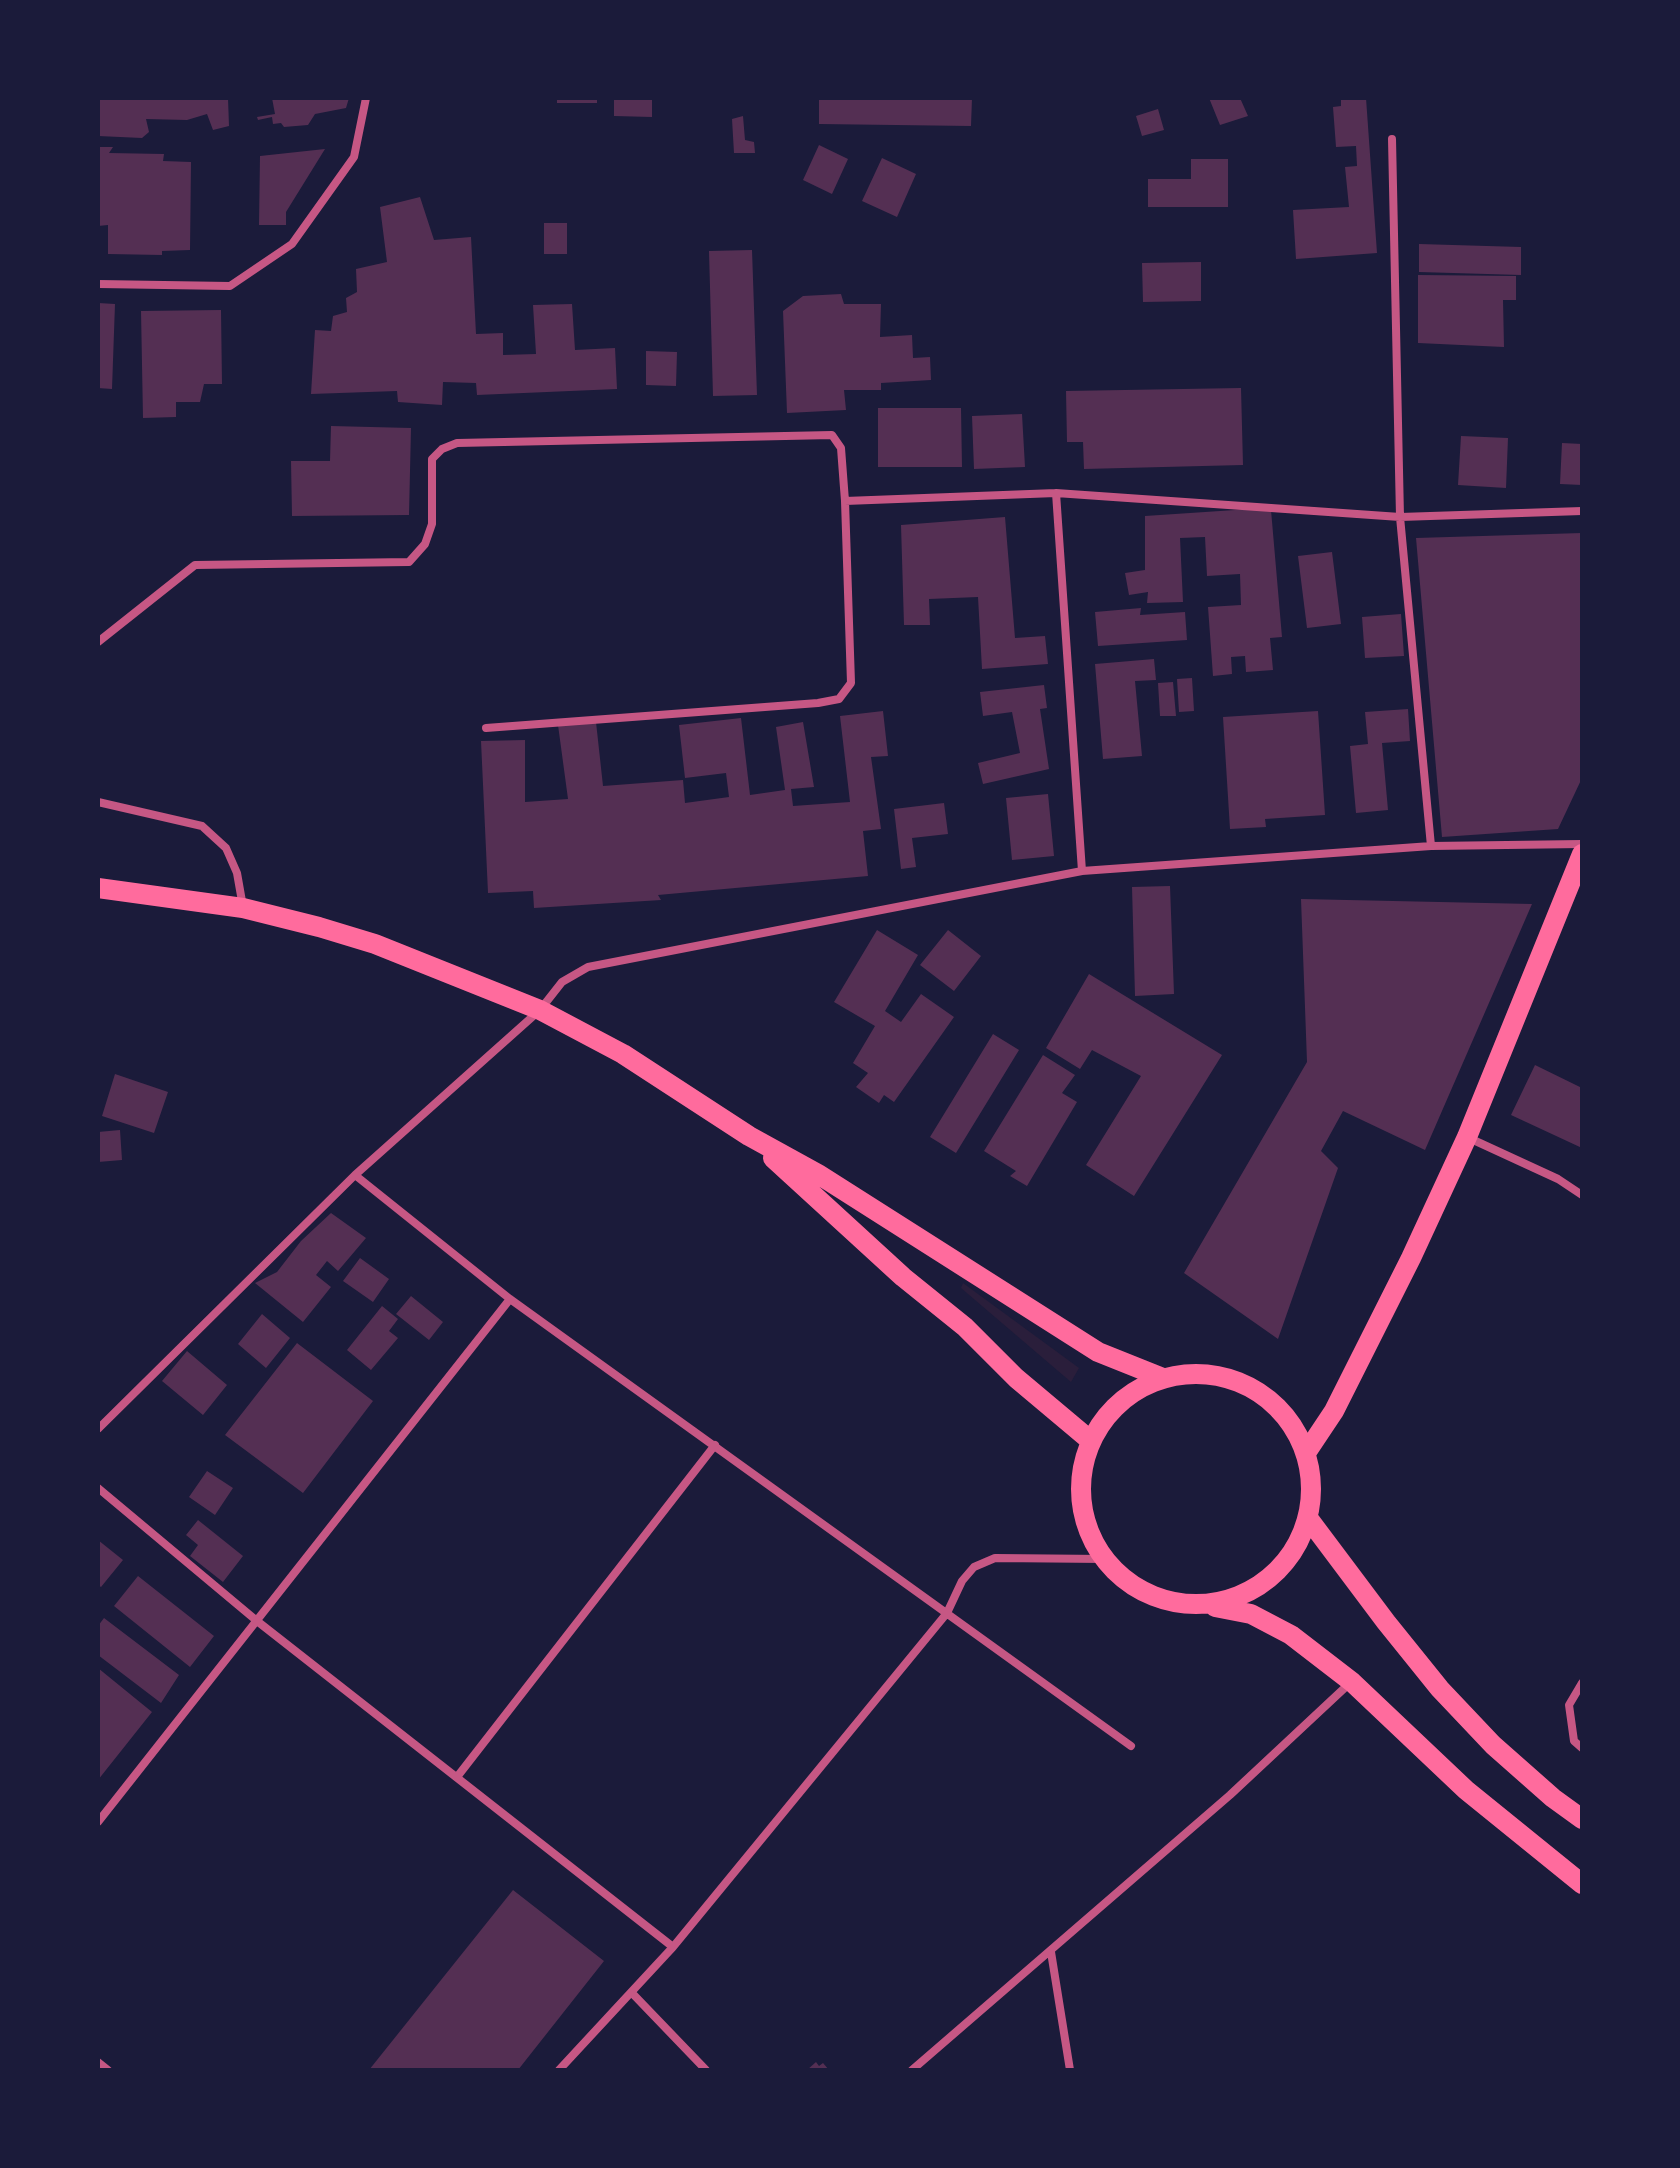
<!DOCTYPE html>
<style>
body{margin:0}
#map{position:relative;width:1680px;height:2168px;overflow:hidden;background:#1b1b3a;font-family:Helvetica,sans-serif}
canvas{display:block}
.frame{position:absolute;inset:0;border:100px solid #1b1b3a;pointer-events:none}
</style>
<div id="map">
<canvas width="1680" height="2168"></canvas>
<div class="frame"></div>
</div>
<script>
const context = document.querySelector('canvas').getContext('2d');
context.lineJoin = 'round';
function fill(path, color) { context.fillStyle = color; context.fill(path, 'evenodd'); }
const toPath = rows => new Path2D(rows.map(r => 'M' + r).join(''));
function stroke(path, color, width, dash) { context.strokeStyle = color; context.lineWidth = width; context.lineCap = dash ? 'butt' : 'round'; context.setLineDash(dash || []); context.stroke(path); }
fill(toPath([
 [963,1283,1079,1368,1071,1382,961,1288]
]), '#2a1e3b');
fill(toPath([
 [98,98,228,98,229,126,213,130,207,114,187,120,146,119,149,132,142,138,98,136],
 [272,98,349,98,346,108,315,114,308,125,284,127,281,123,273,124,272,117,258,120,257,117,275,114],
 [557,98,597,98,597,103,557,103],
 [614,98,652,98,652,117,614,116],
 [819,98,972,98,971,126,819,124],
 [1209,98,1240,98,1248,116,1220,125],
 [1341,98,1366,98,1377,253,1296,259,1293,210,1349,207,1345,167,1357,166,1356,146,1336,147,1333,107,1341,106],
 [1158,109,1164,130,1142,136,1136,116],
 [743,116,745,140,754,142,755,153,734,153,732,119],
 [819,145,848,159,832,194,803,180],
 [98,147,113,147,109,153,164,154,163,161,191,162,190,250,162,251,162,255,108,254,108,225,98,226],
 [325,149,286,212,286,225,259,225,260,156],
 [882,158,916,174,897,217,862,201],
 [1191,159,1228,159,1228,207,1148,207,1148,179,1191,179],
 [420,197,434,240,471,237,476,334,503,333,503,355,536,354,533,305,572,304,575,350,615,348,617,389,477,395,476,383,443,382,442,405,398,402,397,391,311,394,315,330,331,331,333,316,347,312,346,298,357,292,356,269,387,262,380,207],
 [544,223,567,223,567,254,544,254],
 [1419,244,1521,247,1521,275,1419,272],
 [752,250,757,395,713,396,709,251],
 [1201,262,1201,301,1143,302,1142,263],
 [1418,275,1516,276,1516,300,1503,300,1504,347,1418,343],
 [841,294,844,304,881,304,880,337,912,335,913,358,930,357,931,380,881,383,881,390,844,390,846,410,787,413,783,311,803,296],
 [98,303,115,304,112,389,98,388],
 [221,310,222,384,204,384,200,402,176,402,176,417,143,418,141,311],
 [646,351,677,352,676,386,646,385],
 [1241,388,1243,465,1084,469,1083,442,1067,442,1066,391],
 [878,408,961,408,962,467,878,467],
 [1022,414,1025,467,974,469,972,416],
 [331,426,411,428,409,515,292,516,291,461,330,461],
 [1461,436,1508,438,1506,488,1458,485],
 [1562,443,1582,444,1582,485,1560,484],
 [1235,510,1271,510,1282,637,1270,638,1273,670,1246,672,1245,656,1231,657,1232,674,1213,676,1208,607,1241,605,1240,574,1207,576,1205,537,1180,538,1183,602,1147,603,1148,592,1129,595,1125,573,1145,570,1145,516],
 [1005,517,1015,638,1045,636,1048,664,982,669,978,597,929,599,930,625,904,625,901,525],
 [1582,533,1582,778,1558,829,1442,837,1416,538],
 [1332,552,1341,624,1307,628,1298,556],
 [1141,608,1140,615,1185,612,1187,640,1098,646,1095,612],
 [1401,614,1404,656,1365,658,1362,617],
 [1154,659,1156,680,1135,681,1142,756,1103,759,1095,664],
 [1192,678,1194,711,1179,712,1177,679],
 [1173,682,1176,716,1160,716,1158,683],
 [1044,685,1047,708,1040,709,1049,769,983,784,978,763,1020,753,1012,712,983,716,980,692],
 [1408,709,1410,741,1382,743,1388,810,1356,813,1350,746,1368,744,1365,712],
 [883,711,888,756,871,757,881,829,863,831,868,876,658,895,661,900,534,908,533,891,488,893,481,741,525,740,525,802,568,799,558,725,596,722,603,786,683,780,685,803,729,797,726,773,685,778,679,725,741,718,750,795,785,790,776,727,803,722,814,787,791,789,793,806,850,802,840,716],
 [1318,711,1325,815,1265,819,1266,827,1230,829,1223,717],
 [1048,794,1054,856,1012,860,1006,798],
 [944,803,948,834,912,838,916,867,901,869,894,809],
 [1170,886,1174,994,1135,996,1132,887],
 [1301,899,1532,904,1425,1150,1343,1111,1321,1151,1338,1168,1278,1339,1184,1273,1307,1062],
 [877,930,918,955,885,1011,901,1022,921,994,954,1017,894,1102,884,1095,879,1103,856,1087,868,1073,853,1063,875,1026,834,1002],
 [948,930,981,956,954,991,920,965],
 [1089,974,1222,1055,1134,1196,1086,1165,1141,1076,1092,1050,1080,1069,1046,1048],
 [993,1034,1019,1050,956,1153,930,1137],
 [1043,1055,1075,1075,1062,1093,1077,1102,1027,1186,1010,1176,1016,1171,984,1151],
 [1535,1065,1582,1088,1582,1148,1511,1115],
 [115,1074,168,1092,154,1133,102,1116],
 [120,1130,122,1160,98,1162,98,1132],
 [331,1213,366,1238,338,1271,327,1261,316,1275,331,1287,303,1322,255,1283,277,1272,301,1241],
 [360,1258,389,1279,373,1302,343,1281],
 [411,1296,443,1322,429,1340,396,1314],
 [382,1306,398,1319,389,1331,398,1338,371,1370,347,1350],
 [262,1314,290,1338,266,1368,238,1344],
 [297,1343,373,1401,303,1493,225,1435],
 [187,1351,227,1385,203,1415,162,1381],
 [207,1471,233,1488,215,1515,189,1497],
 [198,1520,243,1556,223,1582,190,1556,198,1545,186,1535],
 [98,1540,123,1560,101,1587,98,1585],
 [138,1576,214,1636,190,1667,114,1606],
 [104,1618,179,1675,161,1703,98,1655,98,1626],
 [98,1668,152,1712,98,1780],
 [513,1890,604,1961,518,2070,369,2070],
 [816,2062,819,2066,823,2063,829,2070,807,2070]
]), '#542f53');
stroke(toPath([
 [1392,139,1400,517,1431,846],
 [98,284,230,286,292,244,354,157,366,98],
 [1056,493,1082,871],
 [845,501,1056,493,1400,517,1582,511],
 [98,642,195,565,409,562,425,544,432,524,432,459,442,449,457,443,832,435,841,448,845,501,851,683,839,699,818,703,486,728],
 [98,802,202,826,226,848,237,873,243,907],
 [1469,1138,1558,1179,1582,1195],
 [355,1175,510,1299,1131,1746],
 [98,1429,355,1175,540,1010,562,982,588,967,1082,871,1431,846,1582,844],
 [98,1488,257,1621,673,1947],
 [1582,1683,1569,1705,1574,1741,1582,1748],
 [457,1777,715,1445],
 [98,1822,510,1299],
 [1051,1952,1070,2070],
 [632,1993,706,2070],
 [98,2062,108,2070],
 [559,2070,673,1947,947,1613,962,1581,974,1567,995,1558,1105,1559],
 [912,2070,1230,1795,1351,1682]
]), '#c65784', 8);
stroke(toPath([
 [98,888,243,908,319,927,375,944,540,1010,623,1054,749,1136,818,1174,1098,1352,1163,1378],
 [773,1158,903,1277,965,1327,1016,1378,1091,1441],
 '1081 1489a115 115 0 1 1 230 0a115 115 0 1 1-230 0Z',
 [1306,1453,1334,1411,1411,1258,1467,1137,1582,854],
 [1308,1518,1386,1622,1440,1689,1493,1745,1553,1798,1582,1819],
 [1215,1607,1251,1614,1291,1635,1352,1682,1466,1790,1582,1884]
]), '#ff6b9d', 20);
</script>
